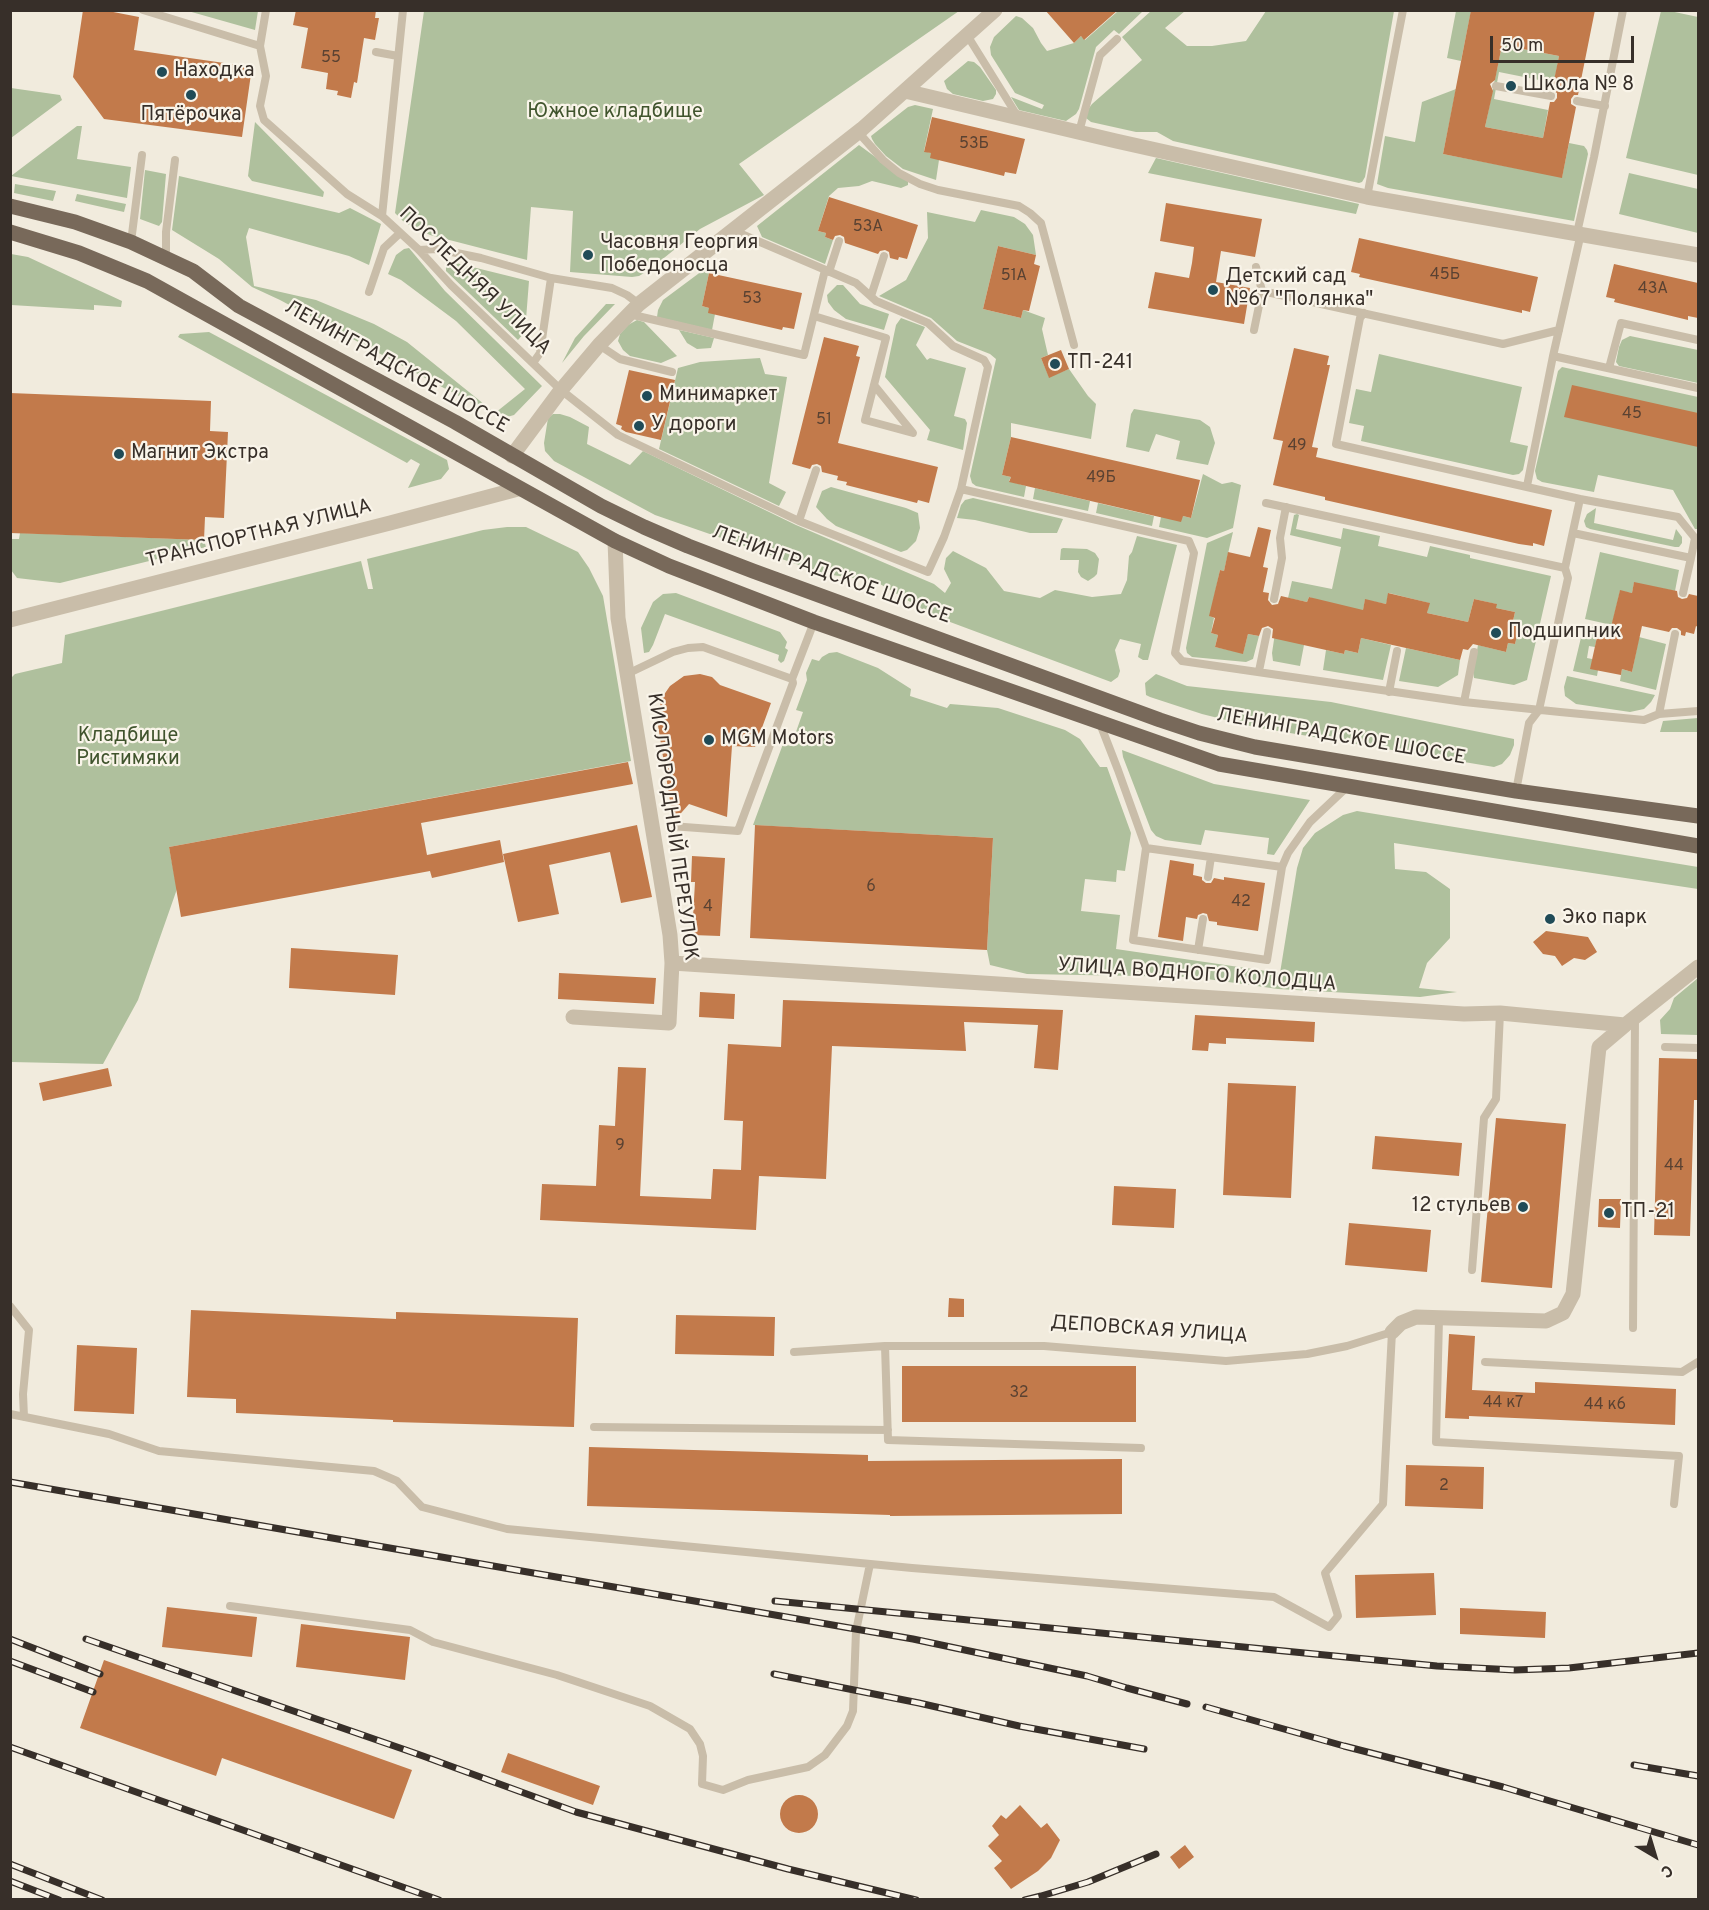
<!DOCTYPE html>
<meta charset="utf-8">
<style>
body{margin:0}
#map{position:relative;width:1709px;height:1910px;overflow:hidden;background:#f1ebdd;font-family:Overpass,sans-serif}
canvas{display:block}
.frame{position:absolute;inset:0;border:12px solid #372f29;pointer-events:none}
.north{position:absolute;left:1625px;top:1826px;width:60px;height:60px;-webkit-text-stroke:4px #f9f4e9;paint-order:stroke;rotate:142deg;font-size:16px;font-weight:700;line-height:24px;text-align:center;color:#372f29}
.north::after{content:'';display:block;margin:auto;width:21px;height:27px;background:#372f29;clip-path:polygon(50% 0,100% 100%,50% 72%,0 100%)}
.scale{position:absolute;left:1490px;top:36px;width:144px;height:27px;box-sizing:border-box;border:3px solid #372f29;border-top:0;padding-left:8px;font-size:18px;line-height:21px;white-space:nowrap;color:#372f29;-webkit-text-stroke:4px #f9f4e9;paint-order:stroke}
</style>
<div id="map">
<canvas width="1709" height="1910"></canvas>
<div class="frame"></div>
<div class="north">С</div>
<div class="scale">50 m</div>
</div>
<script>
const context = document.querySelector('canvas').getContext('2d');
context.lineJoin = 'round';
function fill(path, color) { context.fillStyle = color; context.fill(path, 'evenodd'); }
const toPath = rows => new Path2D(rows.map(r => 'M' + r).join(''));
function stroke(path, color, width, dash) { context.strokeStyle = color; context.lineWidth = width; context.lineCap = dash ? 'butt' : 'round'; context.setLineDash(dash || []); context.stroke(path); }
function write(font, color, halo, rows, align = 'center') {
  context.font = font + ' Overpass,sans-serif'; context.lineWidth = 4.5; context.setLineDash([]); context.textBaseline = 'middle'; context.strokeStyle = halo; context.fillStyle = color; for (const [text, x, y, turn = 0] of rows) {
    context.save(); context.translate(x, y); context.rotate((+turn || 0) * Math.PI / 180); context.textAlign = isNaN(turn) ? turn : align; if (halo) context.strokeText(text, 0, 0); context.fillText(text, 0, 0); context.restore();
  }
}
fill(toPath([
 [188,11,258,11,255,30],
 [424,11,424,10,959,11,739,164,764,195,700,229,649,270,639,276,632,277,570,272,573,211,531,207,527,260,430,235,405,223,395,213],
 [1118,11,1143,11,1119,34,1114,30,1096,47,1079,109,1076,114,1066,121,1019,110,1011,97,1042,109,1044,105,1015,93,991,55,990,47,994,37,1016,16,1022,18,1033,28,1041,43,1047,51,1074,43,1081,36,1085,40],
 [1151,11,1185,11,1165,28,1187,46,1212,46,1246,41,1266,11,1394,11,1365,177,1362,182,1359,183,1173,141,1157,132,1136,132,1091,122,1086,118,1087,111,1092,104,1142,60,1122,37],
 [1456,11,1471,11,1461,61,1447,58],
 [1661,11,1670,11,1698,17,1698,175,1626,158],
 [1502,45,1559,56,1554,83,1499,72,1494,99,1548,110,1543,138,1485,127],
 [968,61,974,62,980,67,996,90,996,94,993,99,983,101,953,94,947,89,944,81],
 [11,88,60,95,62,100,11,138],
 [1456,89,1443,154,1562,177,1569,143,1584,146,1587,150,1588,154,1574,221,1388,188,1377,184,1385,136,1415,142,1422,102],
 [915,105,933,109,924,151,931,153,939,160,936,180,903,169,886,156,875,144,872,139,871,136,908,107],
 [255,122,324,192,323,197,252,181,248,176],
 [77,126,82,126,77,159,131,167,127,198,11,176],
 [859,145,908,181,908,185,901,188,872,181,859,186,838,188,829,196,818,231,826,233,825,237,833,240,825,264,762,237,757,226],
 [1156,158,1359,204,1356,214,1148,173],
 [145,170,166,174,162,222,159,226,140,219],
 [1629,173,1698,189,1698,233,1619,214],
 [179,176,339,213,350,208,381,224,369,265,349,256,249,228,246,237,254,286,316,300,374,324,407,342,495,413,525,389,456,321,401,280,388,274,396,255,404,249,409,248,445,291,542,386,514,415,507,417,498,417,280,300,252,287,219,259,172,230],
 [15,184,56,191,53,201,14,193],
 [77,194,126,204,124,212,75,201],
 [981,210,1014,217,1025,224,1033,235,1036,255,998,246,983,309,1021,318,1023,310,1045,318,1042,329,1048,355,1041,358,1049,377,1069,369,1088,396,1096,404,1091,439,1011,423,1011,437,1002,475,1011,477,1009,481,1026,486,1024,497,976,486,972,483,970,476,996,359,990,354,957,341,931,318,879,296,906,280,928,238,927,212,975,222],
 [11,254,28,257,122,301,121,307,94,305,94,310,11,305],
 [452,262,529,281,525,332,518,340,446,271,446,266],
 [706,268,709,273,702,306,709,308,715,314,712,330,657,317,658,310,663,300],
 [837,285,843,285,860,304,889,314,884,330,846,319,834,310,828,302,827,295],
 [606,304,615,304,584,336,562,363,575,338],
 [901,318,925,327,916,345,927,360,930,358,966,368,954,416,965,419,967,423,963,450,927,440,930,430,885,377,896,325],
 [637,320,644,322,677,356,661,363,630,356,623,350,618,341,620,334,628,325],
 [679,330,714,338,711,348,697,349,687,343],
 [209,332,447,460,449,469,441,479,408,488,420,464,411,459,407,463,178,337,180,334],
 [1630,336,1698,350,1698,383,1619,366,1616,362,1619,347,1622,340],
 [1379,354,1522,387,1510,442,1528,446,1523,470,1519,474,1513,475,1361,441,1364,426,1349,423,1356,389,1371,392],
 [760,358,765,374,787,377,769,483,786,492,779,506,659,449,678,368,700,362],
 [1562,367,1698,397,1698,529,1695,529,1673,490,1598,475,1594,492,1542,482,1537,479,1535,471,1558,371],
 [1134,409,1200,420,1210,427,1215,443,1208,465,1176,459,1180,441,1156,434,1149,452,1126,447,1131,414],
 [553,414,560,414,570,417,589,427,587,444,630,465,643,451,796,525,934,584,945,593,951,583,944,569,946,558,953,551,986,568,1004,591,1040,598,1055,590,1092,597,1121,594,1127,580,1129,556,1132,552,1137,536,1177,545,1148,660,1143,660,1138,657,1141,644,1120,639,1115,650,1120,671,1118,677,1111,682,934,616,875,581,825,574,655,515,554,461,545,451,544,443,548,418],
 [1203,474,1222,484,1232,482,1241,485,1233,528,1207,538,1159,527,1161,517,1183,516,1191,518],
 [831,487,906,508,918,513,920,528,916,541,907,550,901,552,836,526,827,519,816,507,822,491],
 [1035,488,1090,501,1088,511,1033,499],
 [973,498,1063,519,1057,533,1030,533,975,520,957,518,961,505,965,500],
 [1098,503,1154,516,1152,526,1096,513],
 [1596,508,1594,523,1673,540,1676,529,1682,537,1682,543,1679,547,1675,547,1590,529,1586,527,1584,521,1587,514],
 [1297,514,1299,515,1296,529,1341,539,1343,528,1380,536,1378,546,1427,557,1430,546,1470,555,1470,558,1551,576,1527,680,1514,685,1474,678,1473,672,1478,645,1506,652,1508,643,1515,644,1520,623,1513,621,1515,612,1496,608,1496,604,1474,599,1468,622,1427,613,1429,603,1389,593,1386,604,1365,600,1362,616,1309,597,1307,602,1288,598,1292,581,1332,589,1341,547,1290,535,1294,515],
 [507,527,526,527,578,552,589,568,603,596,631,761,169,847,177,889,138,1000,103,1064,11,1062,11,678,15,674,62,663,65,635,361,561,368,589,373,589,367,559,483,530],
 [1233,532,1224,571,1220,570,1210,616,1214,618,1211,633,1218,635,1215,647,1243,653,1248,634,1259,636,1253,659,1246,662,1192,657,1187,653,1186,648,1207,543],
 [20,533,204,540,206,547,60,583,17,578,11,570,11,539,19,539],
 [1063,548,1087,549,1095,553,1099,559,1097,574,1094,577,1088,581,1081,577,1078,572,1079,560,1060,560,1061,549],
 [1600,552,1679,570,1675,591,1634,583,1632,593,1620,591,1612,625,1585,619],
 [676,593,780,632,787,642,785,648,788,650,784,661,781,663,778,660,779,655,665,614,653,645,649,652,644,653,641,628,653,602,663,594],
 [1584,625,1599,628,1595,647,1589,646,1587,658,1592,659,1598,670,1597,676,1573,671],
 [1275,633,1304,645,1300,666,1273,661,1272,653],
 [1639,637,1666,644,1656,690,1620,681,1622,669,1632,672],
 [1361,638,1391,645,1383,680,1323,670,1326,650,1344,654,1345,650,1358,653],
 [1406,648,1460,660,1458,675,1438,687,1399,681],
 [837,652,878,668,911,689,910,696,947,708,950,704,998,708,1065,730,1080,739,1100,767,1107,767,1131,833,1125,871,1117,870,1116,882,1085,879,1081,911,1120,915,1116,949,1280,973,1297,868,1303,848,1315,833,1343,815,1357,811,1698,867,1698,889,1394,843,1395,869,1426,872,1450,889,1450,938,1427,963,1419,988,1457,992,1420,997,1278,989,1193,977,1027,974,990,965,987,950,993,838,753,825,783,744,791,746,803,712,796,710,807,680,806,673,812,659,819,661,822,657,829,653],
 [1156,674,1187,686,1331,702,1514,739,1514,745,1510,755,1502,764,1494,767,1254,727,1202,714,1150,697,1146,695,1145,683],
 [1567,676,1655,695,1651,702,1644,709,1630,712,1576,704,1565,696,1564,687],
 [1698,718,1698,732,1660,732,1663,721],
 [1122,750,1214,784,1310,800,1274,855,1267,854,1269,838,1205,830,1201,845,1165,840,1156,836,1151,830,1123,757],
 [1698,978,1698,1035,1661,1034,1660,1020,1670,1009,1674,998]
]), '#afc09d');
fill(toPath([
 [83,10,103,10,139,17,134,50,252,67,242,137,104,119,73,77],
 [296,10,376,10,375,18,379,18,375,40,364,38,357,83,354,82,351,98,337,95,338,91,326,89,328,73,301,68,308,28,293,25],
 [1045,10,1118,10,1084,40,1081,36,1074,43],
 [1471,10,1595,10,1578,95,1574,95,1571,99,1571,104,1576,107,1562,178,1443,154],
 [1502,45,1559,56,1552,90,1557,93,1557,98,1554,102,1550,102,1543,138,1485,127,1493,91,1490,84,1495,80],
 [932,117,1025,139,1016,174,1005,172,1004,176,930,158,931,153,924,152],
 [829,197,918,225,907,259,899,257,898,260,890,258,889,252,885,250,880,251,878,254,845,243,844,237,840,235,835,236,833,240,825,237,826,233,818,231],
 [1166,203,1262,219,1255,257,1221,251,1216,282,1250,288,1244,324,1148,308,1155,272,1189,278,1192,263,1194,247,1160,241],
 [1359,238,1538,277,1530,312,1522,310,1522,313,1359,277,1360,274,1351,272],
 [998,246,1036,255,1034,264,1040,266,1029,311,1023,310,1021,318,983,309],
 [1614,264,1698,283,1698,318,1688,316,1688,320,1614,302,1615,299,1606,297],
 [709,273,802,293,794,329,783,327,782,330,708,313,709,308,702,306],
 [824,337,859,346,856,356,860,357,838,443,938,467,929,503,918,500,917,503,846,485,847,482,837,480,838,476,822,472,821,466,817,464,812,465,810,469,792,464],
 [1294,348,1329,356,1327,365,1330,365,1312,447,1318,448,1316,457,1552,510,1544,546,1533,543,1533,546,1519,544,1325,500,1325,497,1273,485,1283,441,1273,439],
 [1061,350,1069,369,1049,378,1041,358],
 [629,370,675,380,661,440,626,432,621,429,622,426,616,424],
 [1572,385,1698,413,1698,447,1564,417],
 [10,393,211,401,210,431,228,432,224,518,205,517,204,540,10,533],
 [1011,437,1200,480,1191,518,1183,516,1181,522,1009,482,1011,477,1002,475],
 [1258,527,1271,530,1263,567,1268,568,1263,592,1269,593,1268,600,1272,605,1278,604,1281,596,1307,602,1309,597,1363,610,1365,599,1386,604,1388,593,1430,603,1427,613,1468,622,1474,599,1497,604,1496,608,1515,612,1513,621,1520,623,1515,644,1508,643,1506,652,1473,644,1468,650,1463,649,1460,660,1361,638,1358,653,1345,650,1344,654,1272,638,1273,629,1268,626,1262,628,1259,636,1248,634,1243,654,1215,647,1218,635,1211,633,1215,618,1209,616,1220,570,1224,571,1228,552,1250,557],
 [1634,582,1677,591,1678,597,1682,599,1687,598,1689,594,1698,596,1698,627,1696,626,1694,634,1686,632,1685,636,1681,635,1681,631,1677,628,1672,628,1669,632,1642,626,1632,672,1622,669,1621,675,1590,669,1599,628,1610,631,1620,590,1632,593],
 [700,674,712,677,720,685,771,703,755,747,732,746,727,817,689,804,675,820,673,820,657,719,659,717,661,699,670,686,684,676],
 [628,762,633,784,421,823,427,855,500,840,504,862,432,878,430,871,181,917,169,847],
 [637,825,652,897,621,903,610,852,549,865,559,914,518,922,503,854],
 [755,825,993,838,987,950,750,938],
 [692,856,725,858,720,936,692,935,695,882,691,882],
 [1170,860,1194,864,1193,875,1202,877,1202,880,1206,883,1211,883,1214,878,1224,880,1224,877,1265,883,1258,931,1217,925,1217,922,1209,921,1207,914,1203,913,1198,915,1197,919,1186,917,1183,941,1158,937],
 [1546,931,1588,937,1597,952,1585,960,1574,958,1562,966,1555,956,1543,954,1533,942],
 [291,948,398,955,395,995,289,988],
 [559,973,656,978,654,1004,558,999],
 [700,992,735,994,734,1019,699,1017],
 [783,1000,1063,1010,1058,1070,1034,1068,1038,1025,964,1022,966,1051,832,1046,826,1179,759,1176,756,1230,540,1220,542,1184,596,1186,599,1125,615,1126,618,1067,646,1068,640,1196,711,1199,713,1169,741,1170,743,1121,724,1120,728,1044,781,1047],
 [1195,1015,1315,1022,1314,1042,1226,1038,1226,1044,1209,1043,1208,1051,1192,1050],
 [1659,1058,1698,1059,1698,1100,1694,1100,1690,1236,1654,1235],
 [108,1068,112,1086,43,1101,39,1083],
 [1228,1083,1296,1086,1291,1198,1223,1195],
 [1496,1118,1566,1124,1552,1288,1481,1282],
 [1375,1136,1462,1143,1459,1176,1372,1169],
 [1114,1186,1176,1189,1174,1228,1112,1225],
 [1599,1199,1621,1199,1620,1228,1598,1227],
 [1349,1223,1431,1230,1427,1272,1345,1265],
 [949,1298,964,1299,964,1317,948,1317],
 [191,1310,396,1319,396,1312,578,1318,574,1427,393,1422,393,1420,236,1413,236,1399,187,1397],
 [676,1315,775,1317,774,1356,675,1354],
 [1449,1334,1475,1336,1472,1390,1535,1393,1535,1382,1676,1389,1675,1425,1469,1416,1469,1419,1445,1418],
 [77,1345,137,1348,134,1414,74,1411],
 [902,1366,1136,1366,1136,1422,902,1422],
 [589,1447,868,1455,868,1461,1122,1459,1122,1514,890,1516,890,1515,587,1506],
 [1406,1465,1484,1467,1483,1509,1405,1506],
 [1434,1573,1436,1615,1356,1618,1355,1575],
 [167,1607,257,1617,252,1657,162,1647],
 [1460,1608,1546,1612,1545,1638,1460,1634],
 [301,1624,410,1637,405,1680,296,1667],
 [104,1660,412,1770,394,1819,222,1758,216,1776,80,1728],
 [508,1753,600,1786,593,1805,501,1772],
 '780 1814a19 19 0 1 1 38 0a19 19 0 1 1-38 0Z',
 [1020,1805,1041,1828,1047,1823,1060,1840,1051,1858,1038,1871,1011,1889,994,1868,1002,1861,988,1846,999,1835,992,1826,1001,1815,1006,1819],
 [1185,1845,1194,1857,1179,1869,1170,1857]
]), '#c27a4b');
stroke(toPath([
 [143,10,260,46],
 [266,10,260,46,266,76,260,106,264,120,347,194,382,216],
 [403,10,382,216,419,250,451,285,561,390,618,435,799,521,928,572,944,537,961,489,988,367,984,360,953,346,928,323,876,301,856,283,732,230],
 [967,35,1018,117],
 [376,52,398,56],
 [1496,86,1551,96],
 [1577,101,1605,106],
 [858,132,883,160,899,173,920,184,938,190,1019,206,1030,213,1041,223,1074,345],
 [1079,132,1100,55,1117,39],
 [1367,197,1403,10],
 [1577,233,1594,157,1623,10],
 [131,242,142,155],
 [419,250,437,249,481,258,551,278,612,288,627,295,639,304],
 [166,258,166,232,175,160],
 [829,272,839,241],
 [1262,291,1503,344,1559,330],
 [369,292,384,248,400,233],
 [871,296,884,256],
 [1364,313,1360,318,1336,444,1580,499,1565,568,1568,578,1539,710,1529,723,1516,791],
 [629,314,804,355,825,270],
 [814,316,886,338,865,420,913,433,874,385],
 [1254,330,1262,291,1256,267],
 [599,345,620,359,672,372],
 [1553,356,1698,388],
 [533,363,540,353,551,278],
 [1609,368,1621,323,1698,340],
 [1527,486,1553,356,1581,233],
 [961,489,1189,541,1194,553,1175,653,1182,661,1464,702,1560,712,1644,720,1659,714,1698,711],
 [1580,499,1678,517,1695,538,1698,538],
 [1266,503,1565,568],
 [799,521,816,470],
 [1573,533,1691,558,1695,538],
 [1683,593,1691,558],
 [1274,599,1282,558,1280,538,1286,507],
 [1259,671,1267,632],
 [627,674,673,652,688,648,703,647,792,679,793,683,738,831,671,826],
 [792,679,814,622],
 [1389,692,1397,651],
 [1464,702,1474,652],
 [1659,714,1675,634],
 [1099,721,1118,770,1146,848,1282,867,1288,853,1310,822,1347,787],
 [1146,848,1133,940,1267,960,1282,867],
 [1208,877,1211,857],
 [1198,950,1203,919],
 [1665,1047,1698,1048],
 [1472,1270,1484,1118,1496,1099,1500,1013],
 [10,1306,29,1330,23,1394,24,1417],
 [1439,1319,1436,1442,1679,1456,1674,1504],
 [1633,1328,1635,1018],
 [885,1346,888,1440,1141,1448],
 [1485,1362,1682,1372,1698,1362],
 [10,1414,109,1434,159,1451,374,1471,397,1481,422,1507,507,1529,912,1568,1274,1597,1329,1627,1338,1616,1325,1573,1383,1504,1392,1332,1347,1346,1307,1354,1226,1361,1044,1346,885,1346,794,1352],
 [594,1427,888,1430],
 [230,1606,410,1630,433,1642,557,1675,650,1706,690,1729,700,1744,703,1756,702,1784,723,1790,748,1780,808,1767,825,1755,847,1726,853,1711,856,1631,870,1564]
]), '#c9bda9', 8);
stroke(toPath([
 [905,91,1116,141,1367,197,1698,255],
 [512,456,561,390,599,345,639,304,862,129,995,10],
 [10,620,390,523,518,489],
 [672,963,1464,1014,1500,1013,1625,1025,1698,967],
 [573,1017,669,1023,672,963,670,935,618,618,615,541],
 [1392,1332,1401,1323,1416,1317,1546,1321,1563,1313,1573,1294,1599,1047,1625,1025]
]), '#c9bda9', 15);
stroke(toPath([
 [10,206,75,222,131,242,193,271,239,306,455,422,601,506,644,527,688,546,753,571,1160,720,1199,733,1255,747,1516,791,1698,816],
 [10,232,79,253,147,281,615,541,669,566,814,622,1219,764,1698,846]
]), '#78695a', 15);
const rail = toPath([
 [10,1482,913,1639,1087,1676,1127,1688,1187,1704],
 [775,1601,1437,1666,1515,1670,1569,1668,1698,1653],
 [10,1639,100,1674],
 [86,1639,423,1756,576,1812,788,1869,916,1900],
 [10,1661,93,1692],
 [774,1674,919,1703,1019,1726,1144,1749],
 [1206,1707,1344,1746,1503,1787,1698,1845],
 [10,1747,439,1900],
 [1634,1765,1698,1776],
 [10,1864,102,1900],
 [10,1881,59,1900],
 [1025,1900,1041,1896,1088,1882,1156,1854]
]);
stroke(rail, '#372f29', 7);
stroke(rail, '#f9f4e9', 4.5, [14]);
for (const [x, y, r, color] of [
 [162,72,6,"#204b57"],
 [1511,86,6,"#204b57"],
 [191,95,6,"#204b57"],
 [588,255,6,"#204b57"],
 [1213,290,6,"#204b57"],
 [1055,364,6,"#204b57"],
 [647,396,6,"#204b57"],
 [639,426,6,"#204b57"],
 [119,454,6,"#204b57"],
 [1496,633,6,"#204b57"],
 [709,740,6,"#204b57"],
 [1550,919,6,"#204b57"],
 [1523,1207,6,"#204b57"],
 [1609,1213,6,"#204b57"]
]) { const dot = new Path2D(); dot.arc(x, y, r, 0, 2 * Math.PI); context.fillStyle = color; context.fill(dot); stroke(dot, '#f9f4e9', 2); }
write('16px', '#5a4232', null, [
 ["55",331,59],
 ["53Б",974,145],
 ["53А",868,228],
 ["45Б",1445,276],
 ["51А",1014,277],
 ["43А",1653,290],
 ["53",752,300],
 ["45",1632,415],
 ["51",824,421],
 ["49",1297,447],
 ["49Б",1101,479],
 ["6",871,888],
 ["42",1241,903],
 ["4",708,908],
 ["9",620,1147],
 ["44",1674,1167],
 ["32",1019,1394],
 ["44 к7",1503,1404],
 ["44 к6",1605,1406],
 ["2",1444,1487]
]);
write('20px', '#372f29', '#f9f4e9', [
 ["Находка",174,72],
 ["Школа № 8",1523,86],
 ["Пятёрочка",191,116,"center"],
 ["Часовня Георгия",600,244],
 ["Победоносца",600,267],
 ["Детский сад",1225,278],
 ["№67 \"Полянка\"",1225,301],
 ["ТП-241",1067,364],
 ["Минимаркет",659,396],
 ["У дороги",651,426],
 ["Магнит Экстра",131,454],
 ["Подшипник",1508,633],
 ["MGM Motors",721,740],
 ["Эко парк",1562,919],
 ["12 стульев",1511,1207,"right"],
 ["ТП-21",1621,1213]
], 'left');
write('20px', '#40542d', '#f9f4e9', [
 ["Южное кладбище",615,113],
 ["Кладбище",128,737],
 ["Ристимяки",128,760]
]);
write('20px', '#372f29', '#f9f4e9', [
 ["ПОСЛЕДНЯЯ УЛИЦА",474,282,44],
 ["ЛЕНИНГРАДСКОЕ ШОССЕ",396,368,29],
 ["ТРАНСПОРТНАЯ УЛИЦА",259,535,-14],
 ["ЛЕНИНГРАДСКОЕ ШОССЕ",831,576,20],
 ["ЛЕНИНГРАДСКОЕ ШОССЕ",1341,738,10],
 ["КИСЛОРОДНЫЙ ПЕРЕУЛОК",671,827,82],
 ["УЛИЦА ВОДНОГО КОЛОДЦА",1197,976,4],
 ["ДЕПОВСКАЯ УЛИЦА",1149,1331,4]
]);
</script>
